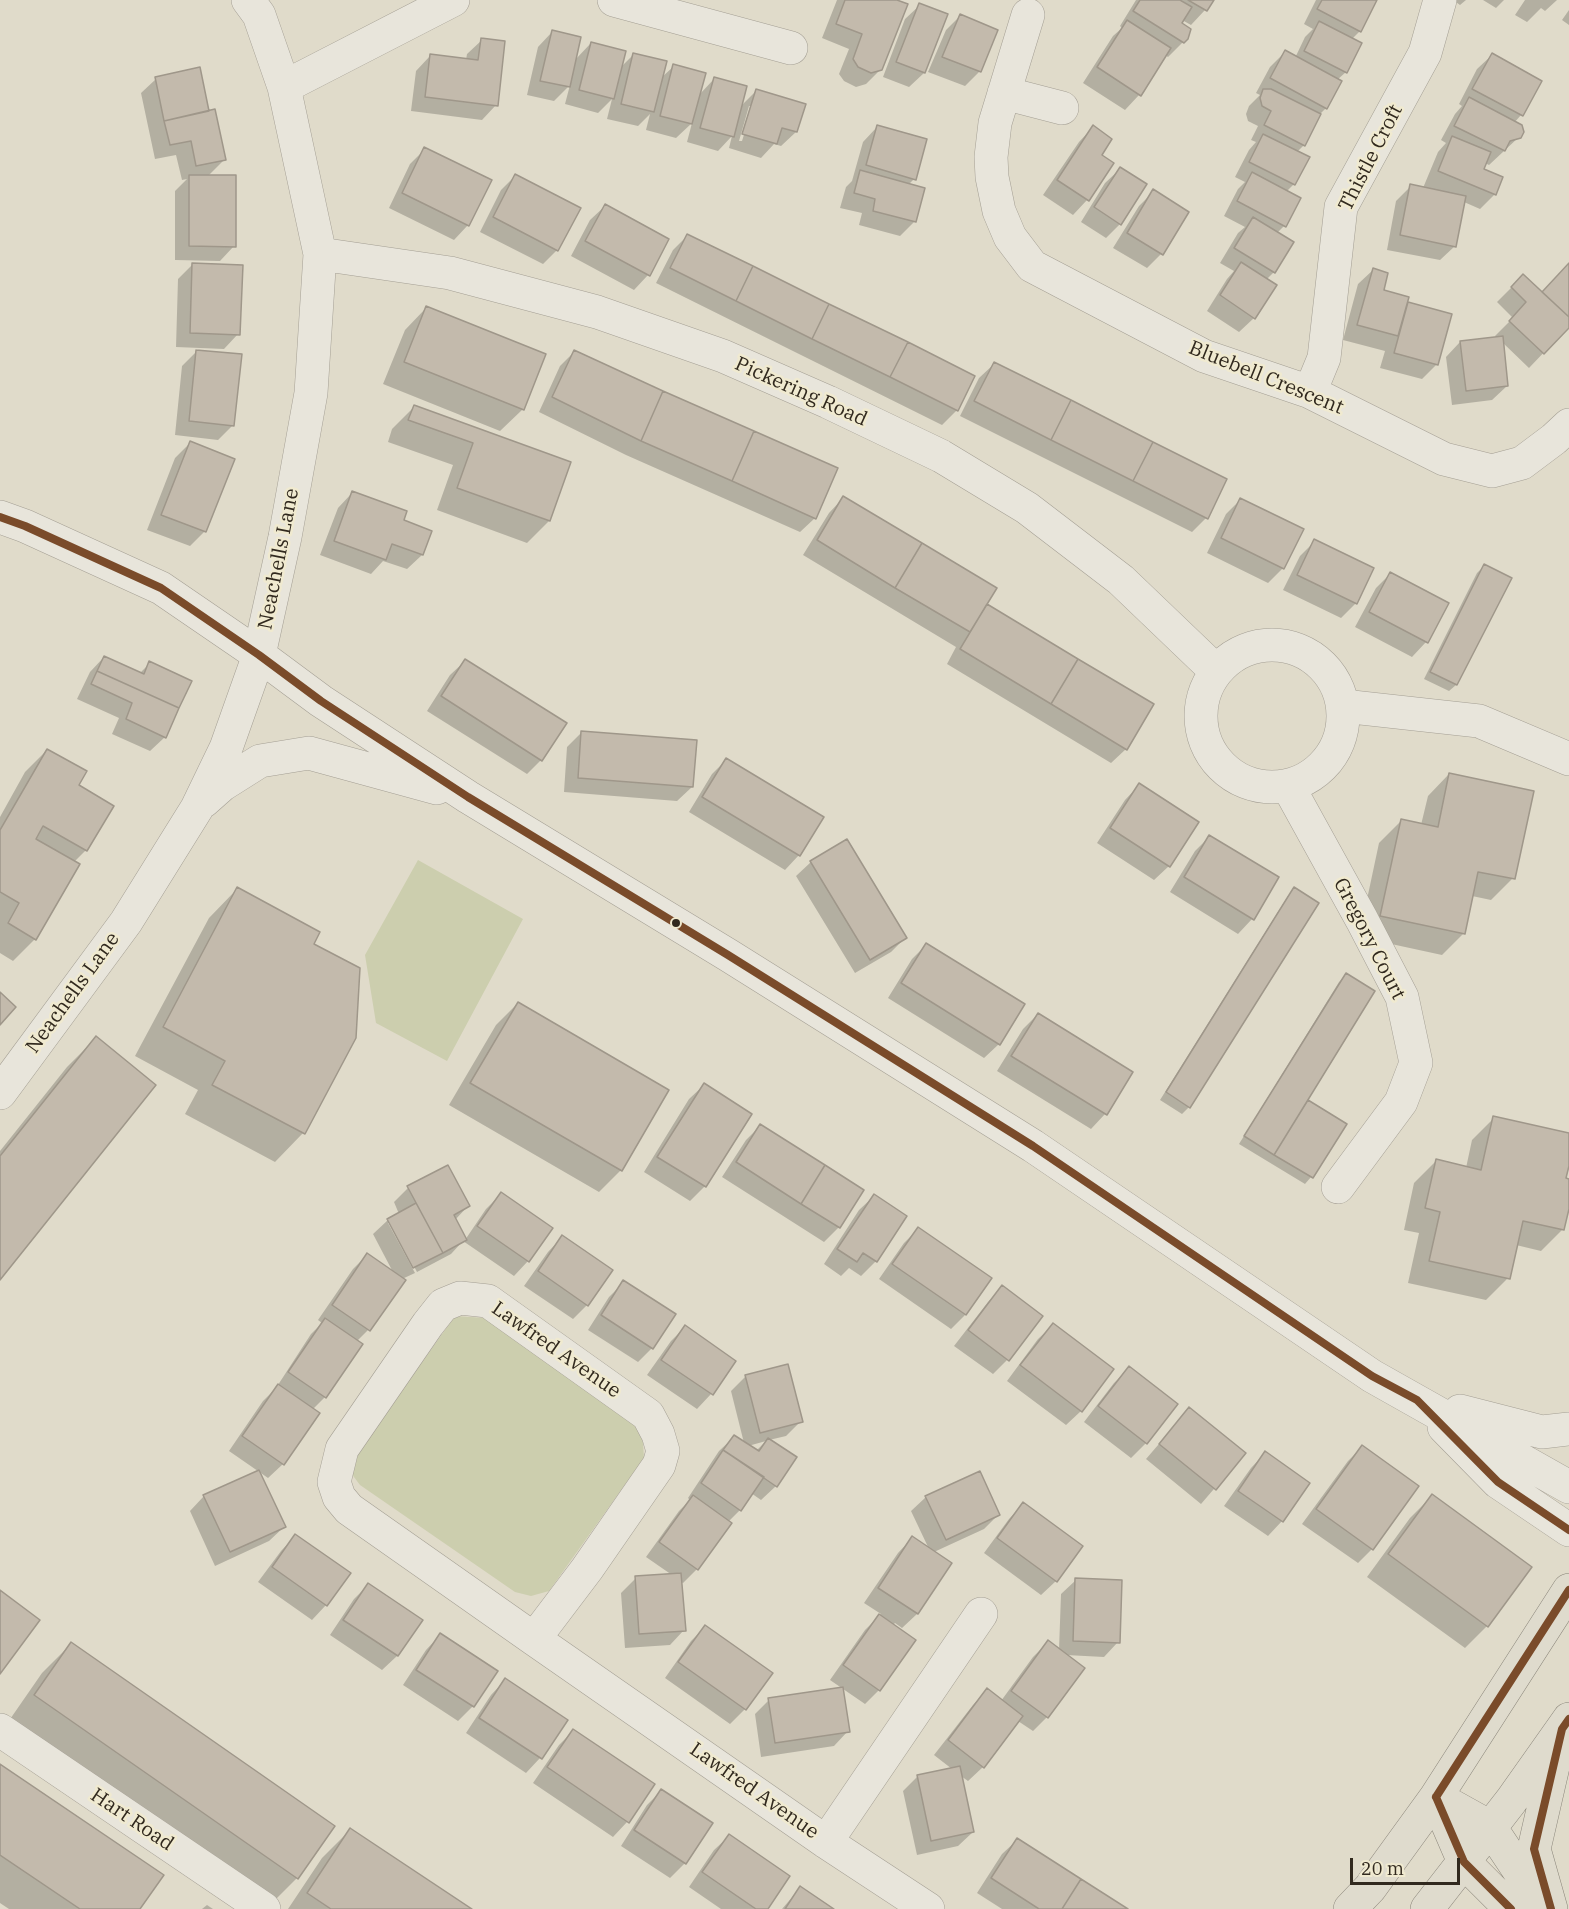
<!DOCTYPE html>
<style>
body{margin:0}
#map{position:relative;width:1569px;height:1909px;overflow:hidden;background:#e0dbca;font-family:"IBM Plex Serif",serif}
canvas{display:block}
.scale{position:absolute;left:1350px;top:1858px;width:110px;height:27px;box-sizing:border-box;border:3px solid #31291e;border-top:0;padding-left:8px;font-size:18px;line-height:21px;white-space:nowrap;color:#31291e;-webkit-text-stroke:4px #f0ead0;paint-order:stroke}
</style>
<div id="map">
<canvas width="1569" height="1909"></canvas>
<div class="scale">20 m</div>
</div>
<script>
const context = document.querySelector('canvas').getContext('2d');
context.lineJoin = 'round';
function fill(path, color) { context.fillStyle = color; context.fill(path, 'evenodd'); }
const toPath = rows => new Path2D(rows.map(r => 'M' + r).join(''));
function stroke(path, color, width, dash) { context.strokeStyle = color; context.lineWidth = width; context.lineCap = dash ? 'butt' : 'round'; context.setLineDash(dash || []); context.stroke(path); }
function write(font, color, halo, rows, align = 'center') {
  context.font = font + ' "IBM Plex Serif",serif'; context.lineWidth = 5; context.setLineDash([]); context.textBaseline = 'middle'; context.strokeStyle = halo; context.fillStyle = color; for (const [text, x, y, turn = 0] of rows) {
    context.save(); context.translate(x, y); context.rotate((+turn || 0) * Math.PI / 180); context.textAlign = isNaN(turn) ? turn : align; if (halo) context.strokeText(text, 0, 0); context.fillText(text, 0, 0); context.restore();
  }
}
fill(toPath([
 [418,860,523,919,447,1061,376,1023,365,955],
 [455,1316,485,1318,642,1429,644,1458,549,1591,531,1596,515,1592,360,1485,351,1473,359,1450]
]), '#ccceae');
fill(toPath([
 [837,0,893,0,881,69,866,84,856,87,844,81,839,74,849,49,822,38],
 [1136,0,1212,0,1205,10,1191,25,1182,20,1180,24,1183,42,1168,57,1165,55,1139,95,1125,110,1083,83,1113,36,1122,28,1120,26],
 [1316,0,1376,0,1360,31,1352,39,1346,72,1337,80,1326,108,1320,114,1304,145,1297,152,1294,184,1286,192,1284,226,1277,233,1274,272,1266,280,1254,318,1239,332,1207,311,1227,279,1234,271,1220,263,1238,233,1245,227,1224,216,1238,189,1245,182,1235,177,1249,150,1256,142,1251,140,1258,126,1248,121,1246,114,1249,106,1260,95,1256,93,1270,67,1285,52,1295,58,1305,37,1313,29,1304,24],
 [1453,0,1466,0,1460,5],
 [1483,0,1504,0,1496,8],
 [1525,0,1557,0,1545,11,1541,8,1527,22,1515,15],
 [920,5,924,73,909,87,883,77,905,19],
 [1569,10,1569,25,1562,20],
 [960,16,996,30,979,72,965,86,928,72,946,30],
 [552,32,575,60,591,43,620,68,634,54,661,78,674,66,699,95,714,79,741,106,757,90,804,105,796,132,781,146,774,144,761,158,729,148,732,136,718,151,687,142,692,123,676,138,646,130,650,114,638,126,607,119,612,99,598,113,565,104,570,85,554,101,527,95,538,47],
 [749,106,753,106,742,141,739,141],
 [482,40,496,105,482,120,411,111,416,71,430,56,466,60,467,54],
 [1492,55,1540,81,1521,115,1514,123,1519,137,1489,165,1485,163,1482,170,1495,194,1480,209,1464,202,1455,246,1440,260,1387,250,1396,201,1411,186,1423,188,1438,152,1446,143,1441,140,1455,114,1462,106,1459,104,1477,69],
 [156,79,208,112,224,160,207,177,234,246,220,261,175,260,175,191,187,179,182,180,176,155,155,159,141,93],
 [877,127,914,179,908,185,915,221,900,236,859,225,862,213,840,208,846,187,852,181,863,142],
 [1093,127,1100,155,1112,164,1087,200,1073,215,1043,195,1079,142],
 [425,149,468,225,454,240,389,208,410,164],
 [1120,169,1120,224,1106,238,1081,222,1105,183],
 [516,175,557,250,543,264,480,232,501,190],
 [1154,191,1161,254,1147,268,1113,248,1139,206],
 [605,206,648,275,634,290,571,256,590,220],
 [688,235,957,410,942,425,656,283,673,250],
 [193,264,238,334,224,349,176,347,178,279],
 [1569,265,1569,326,1529,368,1502,342,1507,386,1492,400,1452,405,1446,357,1460,342,1497,338,1495,336,1513,318,1497,302,1523,276,1542,294],
 [1373,270,1382,291,1406,303,1450,315,1437,364,1422,379,1380,368,1385,351,1343,340,1358,284],
 [426,308,544,355,522,410,500,431,383,384,405,330],
 [197,351,233,425,218,440,175,435,182,366],
 [574,352,815,518,800,532,626,455,539,412,560,366],
 [994,364,1206,518,1192,532,960,416,979,378],
 [414,407,569,463,549,521,527,543,437,510,453,465,388,442,392,429],
 [190,443,205,531,190,546,147,530,175,458],
 [352,493,402,521,430,532,422,555,407,569,383,561,371,574,320,555,338,508],
 [843,498,985,605,1126,749,1111,763,947,664,956,647,803,555,829,513],
 [1240,500,1283,568,1268,583,1207,553,1226,514],
 [1315,541,1372,569,1356,603,1341,618,1283,590,1300,556],
 [1484,566,1456,685,1449,691,1424,679,1477,573],
 [1391,573,1447,604,1426,642,1412,657,1355,627,1376,588],
 [104,657,139,674,150,663,165,737,150,751,112,734,119,718,77,699,90,672],
 [465,661,541,760,527,774,427,711,450,675],
 [582,732,692,787,677,801,564,792,567,747],
 [47,750,76,786,86,850,74,862,35,939,13,961,0,953,0,817,25,772],
 [726,760,799,855,785,870,689,812,712,774],
 [1449,774,1513,878,1491,900,1472,896,1464,933,1442,955,1359,937,1379,843,1401,821,1421,825,1428,796],
 [1139,785,1169,866,1154,880,1097,843,1125,800],
 [1209,837,1252,919,1238,934,1170,892,1195,851],
 [811,862,906,937,891,952,855,973,796,876],
 [237,889,312,945,303,1133,275,1162,185,1114,198,1090,135,1056,209,918],
 [1295,889,1189,1107,1182,1114,1160,1100,1288,896],
 [927,944,999,1044,984,1058,888,998,912,959],
 [1346,975,1306,1100,1345,1124,1311,1177,1305,1184,1239,1144,1339,982],
 [518,1003,621,1170,599,1192,449,1105,496,1025],
 [1038,1014,1131,1073,1105,1114,1091,1129,997,1071,1023,1029],
 [96,1038,0,1277,0,1151,67,1067],
 [704,1085,750,1114,705,1186,690,1201,644,1172,689,1099],
 [1494,1118,1569,1135,1569,1159,1565,1180,1569,1181,1569,1202,1563,1229,1541,1251,1516,1245,1508,1278,1486,1300,1408,1283,1419,1233,1404,1230,1414,1183,1436,1161,1466,1168,1472,1140],
 [760,1126,862,1190,839,1227,824,1242,722,1177,746,1140],
 [408,1188,468,1206,455,1220,465,1240,486,1209,501,1194,528,1261,514,1276,463,1241,451,1254,417,1272,391,1223,388,1223,415,1273,402,1279,368,1330,357,1341,325,1397,312,1410,283,1464,268,1478,229,1451,263,1401,276,1388,311,1334,322,1323,318,1320,353,1269,367,1255,394,1274,373,1234,388,1220,399,1214,394,1202],
 [874,1196,905,1217,876,1261,861,1276,849,1268,841,1276,824,1264,859,1210],
 [918,1229,990,1278,965,1315,951,1329,879,1279,904,1243],
 [562,1237,587,1305,573,1319,524,1286,548,1252],
 [624,1282,652,1348,638,1362,588,1330,609,1297],
 [1002,1287,1007,1360,993,1374,954,1346,988,1302],
 [1053,1325,1081,1411,1066,1425,1007,1381,1038,1339],
 [685,1327,734,1361,711,1394,697,1409,647,1375,671,1341],
 [1129,1368,1146,1443,1131,1458,1084,1422,1114,1383],
 [745,1377,801,1421,786,1436,769,1440,776,1486,761,1500,751,1493,740,1510,728,1522,697,1569,683,1583,681,1582,684,1630,670,1645,625,1648,621,1593,636,1578,672,1575,646,1557,679,1511,690,1500,688,1498,719,1451,734,1437,744,1443,731,1391],
 [766,1441,756,1451,748,1446],
 [1189,1409,1244,1454,1201,1504,1146,1459],
 [1362,1447,1372,1549,1358,1563,1302,1524,1348,1461],
 [1265,1453,1282,1521,1268,1536,1224,1506,1251,1468],
 [204,1496,284,1527,269,1541,215,1566,190,1511],
 [1432,1496,1530,1567,1487,1626,1465,1648,1367,1577,1410,1518],
 [926,1497,998,1515,984,1529,934,1552,950,1563,917,1614,902,1628,895,1623,893,1625,879,1690,865,1704,830,1680,865,1630,881,1614,864,1603,898,1553,912,1538,929,1549,911,1511],
 [1023,1504,1056,1581,1041,1595,984,1553,1009,1519],
 [295,1536,326,1605,312,1620,258,1582,281,1551],
 [1076,1580,1118,1642,1104,1657,1066,1655,1047,1717,1033,1731,1018,1721,983,1767,968,1781,961,1776,973,1832,958,1846,917,1855,903,1791,918,1776,952,1769,934,1755,973,1705,987,1690,1001,1701,1033,1657,1048,1642,1059,1650,1061,1594],
 [368,1585,421,1620,397,1656,382,1670,330,1635,354,1599],
 [705,1627,745,1709,730,1724,665,1678,691,1641],
 [440,1635,496,1671,473,1706,458,1721,403,1685,426,1650],
 [71,1644,297,1878,268,1907,6,1725,42,1673],
 [505,1680,566,1720,540,1758,526,1773,466,1733,491,1695],
 [769,1700,848,1731,834,1746,761,1757,755,1714],
 [573,1731,653,1784,627,1822,613,1837,533,1783,559,1745],
 [0,1765,138,1909,9,1909,0,1903],
 [661,1791,685,1863,670,1878,621,1846,647,1805],
 [350,1830,469,1909,288,1909,322,1858],
 [729,1836,766,1909,721,1909,689,1887,714,1850],
 [1017,1840,1125,1909,1002,1909,977,1893,1002,1854],
 [800,1888,831,1909,782,1909],
 [207,1905,213,1909,202,1909]
]), '#0003');
const building = toPath([
 [845,0,897,0,908,4,882,70,871,73,858,67,853,59,862,34,836,24,845,0],
 [1140,0,1180,0,1192,7,1182,23,1191,29,1188,39,1184,43,1133,11,1140,0],
 [1188,0,1214,0,1207,11,1188,0],
 [1322,0,1377,0,1361,32,1317,9,1322,0],
 [919,3,948,14,925,73,896,62,919,3],
 [960,14,998,30,981,72,942,57,960,14],
 [1127,20,1171,48,1141,96,1097,67,1127,20],
 [1319,21,1362,43,1347,73,1304,51,1319,21],
 [552,30,581,37,570,87,540,81,552,30],
 [481,38,505,41,498,106,425,97,430,54,478,60,481,38],
 [591,42,626,51,614,99,579,90,591,42],
 [1285,50,1342,81,1327,109,1270,78,1285,50],
 [633,53,667,61,654,112,621,104,633,53],
 [1492,53,1542,81,1523,116,1472,89,1492,53],
 [673,64,706,73,692,124,660,116,673,64],
 [200,67,209,111,164,121,155,77,200,67],
 [714,77,747,86,734,137,700,128,714,77],
 [756,89,806,104,797,132,782,128,777,144,742,134,756,89],
 [1263,89,1271,89,1321,114,1305,146,1264,125,1271,111,1262,106,1260,98,1263,89],
 [1469,97,1522,125,1524,132,1521,138,1510,141,1505,151,1454,126,1469,97],
 [215,109,226,160,196,166,191,141,170,145,164,121,215,109],
 [877,125,927,139,916,180,866,165,877,125],
 [1093,125,1112,139,1102,155,1114,163,1089,201,1057,180,1093,125],
 [1263,134,1310,157,1295,185,1249,162,1263,134],
 [1452,136,1491,152,1484,169,1503,177,1496,195,1438,171,1452,136],
 [424,147,492,180,469,226,402,193,424,147],
 [1120,167,1147,184,1121,225,1094,207,1120,167],
 [860,170,925,188,916,222,873,211,875,199,854,193,860,170],
 [1252,172,1301,198,1286,227,1237,201,1252,172],
 [515,174,581,208,558,251,493,217,515,174],
 [189,175,236,175,236,247,189,246,189,175],
 [1410,184,1466,196,1456,247,1400,235,1410,184],
 [1153,189,1189,212,1163,255,1127,233,1153,189],
 [605,204,669,239,650,276,585,241,605,204],
 [1253,217,1294,242,1275,273,1234,248,1253,217],
 [687,234,753,266,736,301,670,268,687,234],
 [1241,262,1277,285,1255,319,1220,295,1241,262],
 [192,263,243,265,240,335,190,333,192,263],
 [1569,263,1569,317,1542,292,1569,263],
 [753,266,829,304,812,339,736,301,753,266],
 [1373,268,1388,273,1384,290,1409,297,1398,336,1357,325,1373,268],
 [1523,274,1569,317,1569,328,1544,354,1509,321,1526,302,1511,287,1523,274],
 [1408,302,1452,314,1438,365,1394,353,1408,302],
 [829,304,908,342,890,377,812,339,829,304],
 [426,306,546,354,524,410,404,362,426,306],
 [1503,336,1508,386,1466,391,1460,341,1503,336],
 [908,342,975,376,958,411,890,377,908,342],
 [196,350,242,354,234,426,189,421,196,350],
 [574,350,663,391,641,441,552,397,574,350],
 [994,362,1071,400,1051,440,974,401,994,362],
 [663,391,754,431,732,481,641,441,663,391],
 [1071,400,1153,442,1133,481,1051,440,1071,400],
 [414,405,571,462,550,521,457,488,473,443,408,420,414,405],
 [754,431,838,468,816,519,732,481,754,431],
 [190,441,235,459,206,532,161,515,190,441],
 [1153,442,1227,479,1208,519,1133,481,1153,442],
 [352,491,407,511,404,520,432,531,423,555,392,544,386,560,334,541,352,491],
 [843,496,922,543,895,588,817,540,843,496],
 [1240,498,1304,529,1284,569,1221,538,1240,498],
 [1314,539,1374,568,1357,604,1297,575,1314,539],
 [922,543,997,588,970,632,895,588,922,543],
 [1484,564,1512,578,1457,685,1430,672,1484,564],
 [1390,572,1449,603,1428,643,1369,612,1390,572],
 [987,604,1078,659,1051,704,960,649,987,604],
 [104,656,144,674,149,661,192,681,179,708,97,671,104,656],
 [465,659,567,723,542,761,441,696,465,659],
 [1078,659,1154,704,1127,750,1051,704,1078,659],
 [97,671,179,708,166,738,126,719,132,703,91,684,97,671],
 [581,731,697,740,693,787,578,778,581,731],
 [47,749,87,771,79,785,114,806,87,851,43,826,36,839,80,864,36,940,8,923,19,903,0,892,0,830,47,749],
 [726,758,824,817,800,856,702,797,726,758],
 [1449,773,1534,791,1515,879,1478,872,1465,934,1380,916,1401,819,1438,827,1449,773],
 [1139,783,1199,822,1170,867,1110,828,1139,783],
 [1209,835,1279,877,1254,920,1184,877,1209,835],
 [847,839,907,938,870,960,810,861,847,839],
 [237,887,320,932,314,944,360,968,356,1038,305,1134,212,1085,225,1061,163,1027,237,887],
 [1294,887,1319,903,1190,1108,1166,1092,1294,887],
 [926,943,1025,1004,1000,1045,901,983,926,943],
 [1346,973,1375,991,1274,1155,1244,1136,1346,973],
 [0,992,16,1007,0,1025,0,992],
 [518,1002,669,1090,622,1171,470,1083,518,1002],
 [1038,1013,1133,1072,1107,1115,1011,1056,1038,1013],
 [96,1036,156,1085,0,1280,0,1156,96,1036],
 [704,1083,752,1114,706,1187,657,1157,704,1083],
 [1308,1100,1347,1124,1313,1178,1274,1155,1308,1100],
 [1493,1116,1569,1133,1569,1166,1566,1178,1569,1179,1569,1209,1564,1230,1523,1221,1510,1279,1429,1261,1440,1212,1425,1208,1436,1159,1481,1170,1493,1116],
 [760,1124,825,1165,801,1204,736,1162,760,1124],
 [448,1165,470,1206,454,1215,467,1240,443,1253,407,1186,448,1165],
 [825,1165,864,1190,840,1228,801,1204,825,1165],
 [501,1192,553,1228,529,1262,477,1226,501,1192],
 [874,1194,907,1216,877,1262,863,1253,857,1262,837,1249,874,1194],
 [416,1203,443,1253,413,1268,387,1219,416,1203],
 [918,1227,992,1278,966,1315,892,1264,918,1227],
 [562,1235,613,1270,588,1306,538,1271,562,1235],
 [367,1253,406,1280,370,1331,332,1305,367,1253],
 [623,1280,676,1314,653,1349,601,1315,623,1280],
 [1002,1285,1043,1316,1009,1361,968,1330,1002,1285],
 [325,1318,363,1344,326,1398,288,1372,325,1318],
 [1053,1323,1114,1369,1082,1412,1020,1365,1053,1323],
 [685,1325,736,1361,713,1395,661,1360,685,1325],
 [788,1364,803,1422,760,1433,745,1375,788,1364],
 [1129,1366,1178,1404,1147,1444,1098,1406,1129,1366],
 [278,1384,320,1413,284,1465,242,1436,278,1384],
 [1189,1407,1246,1453,1216,1490,1159,1444,1189,1407],
 [734,1435,759,1451,768,1438,797,1457,777,1487,723,1450,734,1435],
 [1362,1445,1419,1486,1373,1550,1316,1509,1362,1445],
 [723,1450,764,1477,741,1511,701,1483,723,1450],
 [1265,1451,1310,1483,1283,1522,1238,1491,1265,1451],
 [259,1470,286,1527,230,1552,203,1495,259,1470],
 [980,1471,1000,1515,946,1540,925,1496,980,1471],
 [1432,1494,1532,1567,1488,1627,1388,1554,1432,1494],
 [693,1495,732,1523,698,1570,659,1542,693,1495],
 [1023,1502,1083,1546,1057,1582,997,1538,1023,1502],
 [295,1534,351,1573,327,1606,272,1567,295,1534],
 [912,1536,952,1563,918,1614,878,1588,912,1536],
 [681,1573,686,1631,639,1634,635,1576,681,1573],
 [1075,1578,1122,1580,1120,1643,1073,1641,1075,1578],
 [368,1583,423,1620,398,1656,343,1620,368,1583],
 [0,1590,40,1620,0,1674,0,1590],
 [879,1614,916,1640,880,1691,843,1665,879,1614],
 [705,1625,773,1673,746,1710,678,1662,705,1625],
 [440,1633,498,1671,474,1707,416,1670,440,1633],
 [1048,1640,1085,1668,1048,1718,1011,1691,1048,1640],
 [71,1642,335,1826,298,1879,34,1695,71,1642],
 [505,1678,568,1720,542,1759,479,1718,505,1678],
 [843,1687,850,1732,775,1743,768,1698,843,1687],
 [987,1688,1023,1716,984,1768,948,1740,987,1688],
 [573,1729,655,1784,629,1823,547,1767,573,1729],
 [0,1764,164,1875,140,1909,80,1909,0,1855,0,1764],
 [960,1766,974,1832,931,1841,917,1775,960,1766],
 [661,1789,713,1823,686,1864,634,1830,661,1789],
 [350,1828,472,1909,331,1909,307,1893,350,1828],
 [729,1834,790,1876,768,1909,756,1909,702,1872,729,1834],
 [1017,1838,1081,1879,1062,1909,1039,1909,991,1878,1017,1838],
 [1081,1879,1128,1909,1062,1909,1081,1879],
 [800,1886,834,1909,785,1909,800,1886]
]);
fill(building, '#c3baac');
stroke(building, '#9f978a', 1.5);
const minor = toPath([
 [614,0,791,48],
 [1028,15,995,123,991,157,992,177,999,211,1010,237,1032,266,1204,356,1310,392,1444,459,1492,471,1522,463,1554,439,1569,425],
 [284,87,453,0],
 [1004,93,1062,108],
 [320,254,450,273,597,312,723,356,828,402,941,456,1027,508,1121,580,1215,670],
 [1310,392,1324,358,1341,207,1425,53,1440,0],
 [0,517,25,526,161,588,259,655,321,701,468,797,728,955,1033,1146,1372,1376,1569,1487],
 '1201 716a71 71 0 1 1 142 0a71 71 0 1 1-142 0Z',
 [1343,706,1479,721,1569,759],
 [1288,786,1362,920,1402,997,1416,1063,1401,1102,1338,1187],
 [204,801,222,785,260,761,309,753,437,788],
 [0,1093,126,922,197,808,226,748,259,655,285,537,311,393,320,254,284,87,259,15,248,0],
 [1460,1411,1542,1432,1569,1429],
 [1444,1427,1498,1482,1569,1530],
 [534,1639,587,1569,659,1465,663,1451,658,1434,648,1415,488,1301,460,1298,443,1305,428,1324,342,1449,334,1482,339,1497,349,1509,534,1639,826,1842,928,1909],
 [0,1730,264,1909],
 [826,1842,981,1614]
]);
const major = toPath([
 [1436,1797,1490,1827,1538,1899],
 [1436,1797,1464,1862,1511,1909],
 [1350,1909,1370,1888,1436,1797,1569,1590],
 [1427,1909,1511,1801,1569,1719],
 [1551,1909,1534,1849,1557,1749]
]);
stroke(minor, '#a49f94', 34);
stroke(major, '#8a857a', 34);
stroke(minor, '#e8e5db', 33);
stroke(major, '#dfdbcd', 33);
stroke(toPath([
 [0,517,25,526,161,588,259,655,321,701,468,797,728,955,1033,1146,1372,1376,1417,1400,1498,1482,1569,1530],
 [1436,1797,1569,1590],
 [1436,1797,1464,1862,1511,1909],
 [1551,1909,1534,1849,1562,1729,1569,1719]
]), '#7a4b2a', 8);
for (const [x, y, r, color] of [
 [676,923,5,"#31291e"]
]) { const dot = new Path2D(); dot.arc(x, y, r, 0, 2 * Math.PI); context.fillStyle = color; context.fill(dot); stroke(dot, '#f0ead0', 2); }
write('20px', '#31291e', '#f0ead0', [
 ["Thistle Croft",1371,158,-63],
 ["Bluebell Crescent",1266,378,22],
 ["Pickering Road",801,392,24],
 ["Neachells Lane",279,559,-79],
 ["Gregory Court",1369,939,63],
 ["Neachells Lane",73,993,-54],
 ["Lawfred Avenue",556,1350,35],
 ["Lawfred Avenue",754,1791,35],
 ["Hart Road",132,1820,34]
]);
</script>
